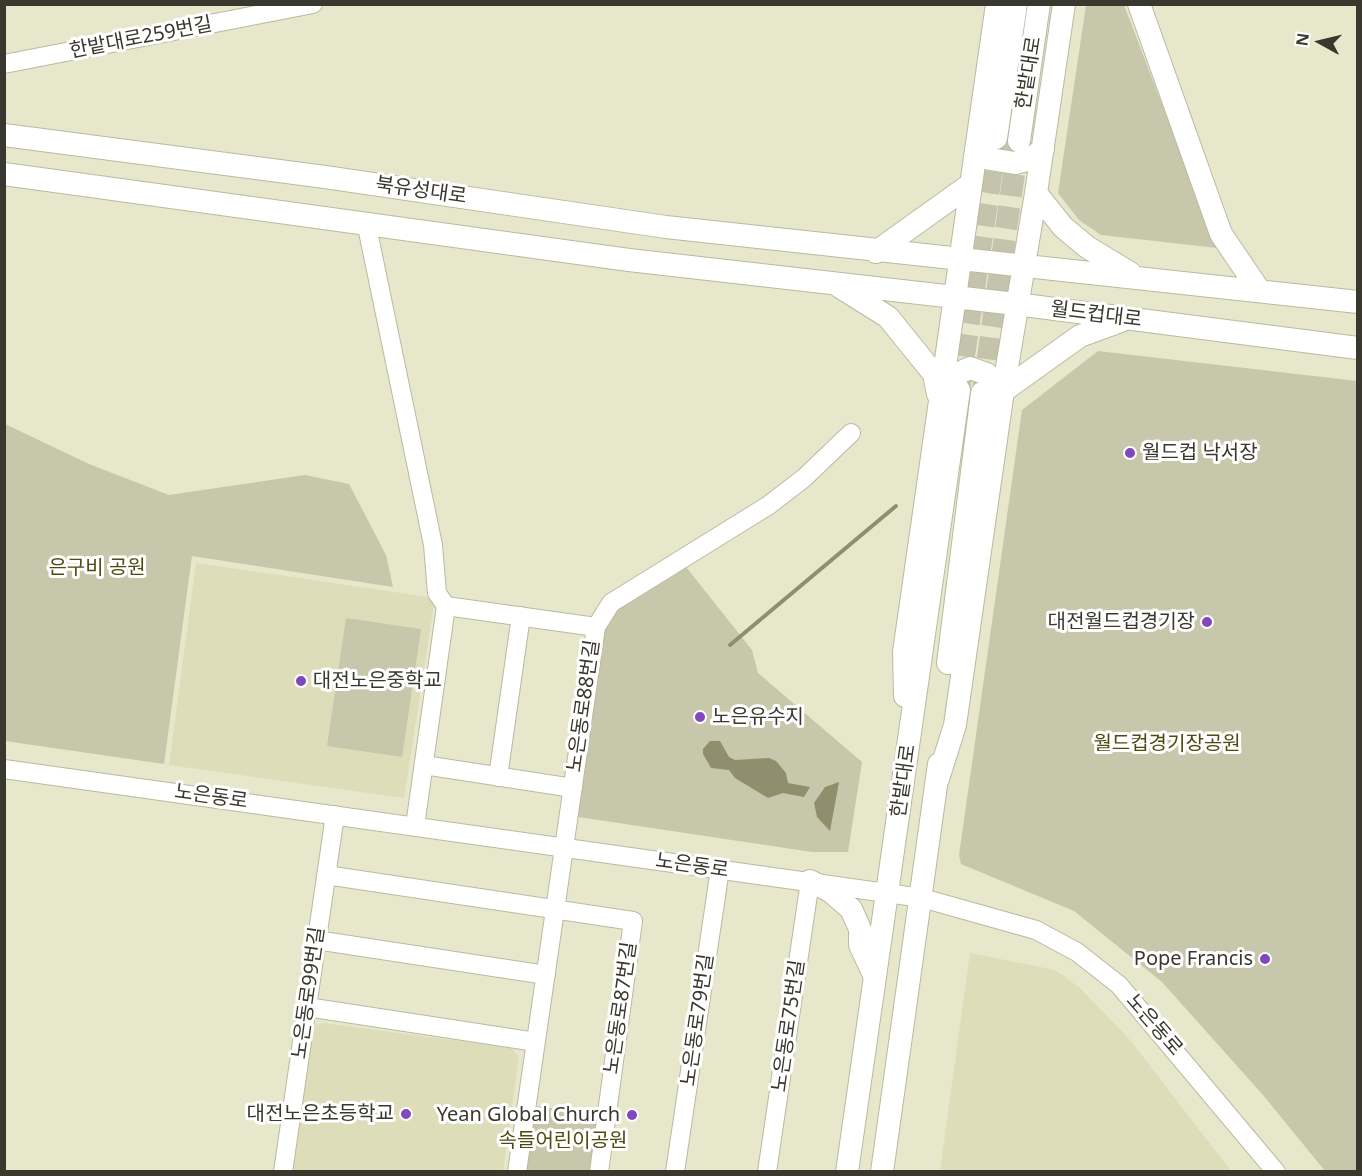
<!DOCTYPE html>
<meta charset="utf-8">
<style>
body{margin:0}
#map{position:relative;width:1362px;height:1176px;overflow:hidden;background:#e7e7cc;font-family:"Noto Sans",sans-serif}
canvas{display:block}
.frame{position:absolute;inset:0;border:6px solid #38382e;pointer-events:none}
.north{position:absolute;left:1290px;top:12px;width:60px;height:60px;-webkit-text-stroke:4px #fff;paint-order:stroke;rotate:278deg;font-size:16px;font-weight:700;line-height:24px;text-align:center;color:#38382e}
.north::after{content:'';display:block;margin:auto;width:21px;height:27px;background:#38382e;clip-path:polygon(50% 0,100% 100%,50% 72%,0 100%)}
</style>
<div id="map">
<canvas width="1362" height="1176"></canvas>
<div class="frame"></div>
<div class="north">N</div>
</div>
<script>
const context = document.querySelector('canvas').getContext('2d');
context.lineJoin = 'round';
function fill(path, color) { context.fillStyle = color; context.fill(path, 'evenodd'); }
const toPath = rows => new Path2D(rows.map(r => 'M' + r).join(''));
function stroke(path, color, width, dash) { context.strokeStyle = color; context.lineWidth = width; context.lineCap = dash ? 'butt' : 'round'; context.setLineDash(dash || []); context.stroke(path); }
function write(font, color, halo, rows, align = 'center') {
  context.font = font + ' "Noto Sans","Noto Sans KR",sans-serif'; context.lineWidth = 6; context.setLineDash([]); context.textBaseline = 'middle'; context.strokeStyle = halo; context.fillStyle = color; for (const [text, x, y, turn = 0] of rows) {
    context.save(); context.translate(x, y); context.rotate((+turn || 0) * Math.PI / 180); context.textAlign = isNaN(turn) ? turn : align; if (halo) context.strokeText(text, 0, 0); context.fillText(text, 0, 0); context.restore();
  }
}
fill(toPath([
 [196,563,435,598,404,798,169,765],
 [970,953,1055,970,1080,988,1130,1040,1231,1171,940,1171],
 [323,1023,511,1048,519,1057,503,1171,293,1171,314,1026]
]), '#ddddba');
fill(toPath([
 [1086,5,1124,5,1217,248,1101,235,1079,220,1058,193],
 [1098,351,1357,381,1357,1171,1325,1171,1263,1095,1162,982,1074,911,961,864,959,855,1022,410],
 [5,424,89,464,169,495,305,475,349,484,386,555,393,587,192,556,164,764,5,741],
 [686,567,752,650,758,673,862,762,848,852,812,852,578,817,598,636,620,603],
 [346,618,421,629,402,757,327,746],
 [530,1105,600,1115,592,1171,521,1172]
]), '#c7c7ac');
fill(toPath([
 [710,741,720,741,729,757,735,760,769,758,776,761,786,773,788,783,810,787,804,797,783,793,768,798,735,778,729,770,711,768,703,754,703,749],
 [839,782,830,831,817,817,814,803,825,787]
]), '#8f8e6d');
stroke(toPath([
 [730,645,896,506]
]), '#8f8e6d', 4);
stroke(toPath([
 [959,389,996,142],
 [983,392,1018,145]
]), '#c4c4ac', 22, [22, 11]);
const minor = toPath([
 [4,64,313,4],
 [366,222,433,545,437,593,446,606],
 [424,765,573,788],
 [4,769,922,898,1036,930,1077,952,1119,985,1276,1172],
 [498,777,521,616],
 [415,826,446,606,596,627],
 [326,875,633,921,599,1172],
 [316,940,546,975],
 [307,1007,536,1042],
 [283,1172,335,815],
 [517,1172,596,627,611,603,769,505,804,478,851,433],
 [675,1172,720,869],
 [767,1172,810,881]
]);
const major = toPath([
 [1139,4,1221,234,1259,290],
 [4,135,325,177,666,227,1358,302],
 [996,138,1016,4],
 [1019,141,1039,4],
 [976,149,990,159,1015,163,1031,159,1043,149],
 [4,174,629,260,1016,304,1358,348],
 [1036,193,1063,227,1087,247,1130,273],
 [876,252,971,184],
 [840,287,888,317,934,374,938,394],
 [942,390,950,377,970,368,987,374,1003,391,1080,336,1121,321],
 [948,663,982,393],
 [905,696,904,652,997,4],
 [938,779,955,725,1003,391,1036,193,1064,4],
 [810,881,830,891,851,909,860,929,860,945,875,977],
 [847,1172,959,390],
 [882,1172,939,764]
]);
stroke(minor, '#babaa0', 20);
stroke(major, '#babaa0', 24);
stroke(minor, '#fff', 18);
stroke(major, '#fff', 22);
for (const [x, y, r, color] of [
 [1130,453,6,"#8347bd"],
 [1207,622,6,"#8347bd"],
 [301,681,6,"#8347bd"],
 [700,717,6,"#8347bd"],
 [1265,959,6,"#8347bd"],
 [406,1114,6,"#8347bd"],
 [632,1115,6,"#8347bd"]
]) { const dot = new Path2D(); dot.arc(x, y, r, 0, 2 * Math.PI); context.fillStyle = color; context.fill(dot); stroke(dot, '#fff', 2); }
write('20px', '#38382e', '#fff', [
 ["한밭대로259번길",141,38,-11],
 ["한밭대로",1029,73,-81],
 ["북유성대로",421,191,8],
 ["월드컵대로",1096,315,7],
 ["노은동로88번길",584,706,-82],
 ["한밭대로",904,781,-82],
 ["노은동로",211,797,8],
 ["노은동로",692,866,8],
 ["노은동로99번길",309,993,-82],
 ["노은동로87번길",621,1008,-82],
 ["노은동로79번길",698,1020,-82],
 ["노은동로",1154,1025,49],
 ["노은동로75번길",789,1026,-82]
]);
write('20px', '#38382e', '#fff', [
 ["월드컵 낙서장",1142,453,"left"],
 ["대전월드컵경기장",1195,622],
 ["대전노은중학교",313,681,"left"],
 ["노은유수지",712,717,"left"],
 ["Pope Francis",1253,959],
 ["대전노은초등학교",394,1114],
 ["Yean Global Church",620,1115]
], 'right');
write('20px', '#4e4b0f', '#fff', [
 ["은구비 공원",97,568],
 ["월드컵경기장공원",1167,744],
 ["속들어린이공원",563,1141]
]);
</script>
